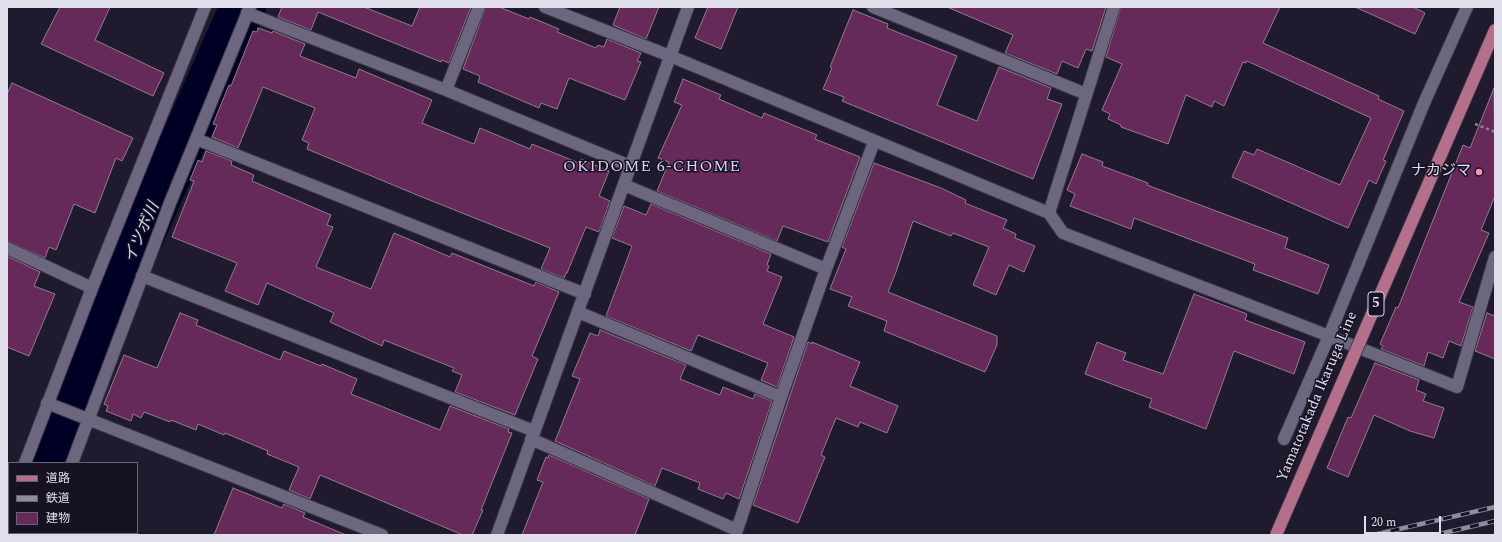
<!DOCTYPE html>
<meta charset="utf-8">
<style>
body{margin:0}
#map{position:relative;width:1502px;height:542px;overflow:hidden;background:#1f1a2d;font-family:Spectral,"Noto Sans JP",serif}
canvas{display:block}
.frame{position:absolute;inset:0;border:8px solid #e0deeb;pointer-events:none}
.legend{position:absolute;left:8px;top:462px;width:130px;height:72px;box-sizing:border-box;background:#161123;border:1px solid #676373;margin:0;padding:5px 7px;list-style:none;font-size:12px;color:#e0deeb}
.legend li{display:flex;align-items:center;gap:8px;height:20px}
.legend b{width:20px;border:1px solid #676373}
.scale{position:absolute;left:1364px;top:516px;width:77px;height:18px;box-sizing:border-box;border:2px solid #e0deeb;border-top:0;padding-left:5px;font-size:12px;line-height:14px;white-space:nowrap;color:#e0deeb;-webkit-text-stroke:3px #161123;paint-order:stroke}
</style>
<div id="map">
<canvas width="1502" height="542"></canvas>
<div class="frame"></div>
<ul class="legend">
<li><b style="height:5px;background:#b4708b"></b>道路</li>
<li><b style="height:5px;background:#8f8c9b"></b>鉄道</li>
<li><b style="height:11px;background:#662a5a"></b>建物</li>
</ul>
<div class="scale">20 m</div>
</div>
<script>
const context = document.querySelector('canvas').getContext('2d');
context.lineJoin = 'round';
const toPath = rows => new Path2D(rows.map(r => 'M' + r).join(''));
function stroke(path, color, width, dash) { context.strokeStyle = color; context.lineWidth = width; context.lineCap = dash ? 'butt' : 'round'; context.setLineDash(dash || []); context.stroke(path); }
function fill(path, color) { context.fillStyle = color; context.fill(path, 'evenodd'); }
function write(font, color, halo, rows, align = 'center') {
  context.font = font + ' Spectral,"Noto Sans JP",serif'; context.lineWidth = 3; context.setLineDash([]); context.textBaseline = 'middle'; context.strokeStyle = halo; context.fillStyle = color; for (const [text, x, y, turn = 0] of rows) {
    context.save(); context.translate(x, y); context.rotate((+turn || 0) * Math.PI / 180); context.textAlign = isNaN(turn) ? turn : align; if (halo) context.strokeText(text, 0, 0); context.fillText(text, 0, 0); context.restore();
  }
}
stroke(toPath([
 [51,463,96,338,243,7],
 [24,535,25,533]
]), '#000027', 46);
const building = toPath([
 [60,7,110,7,95,40,164,73,153,96,41,44,60,7],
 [282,7,364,7,412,26,420,7,471,7,449,63,442,60,441,62,318,12,311,30,278,17,282,7],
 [486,7,499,7,529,19,530,17,559,29,557,32,596,48,598,45,604,47,607,39,641,53,637,61,641,62,625,100,569,78,557,109,541,103,539,108,478,82,480,76,463,69,486,7],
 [620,7,659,7,646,39,613,25,620,7],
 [708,7,738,7,721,49,695,38,708,7],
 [947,7,1106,7,1092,51,1086,49,1078,68,1062,61,1057,74,1005,53,1013,35,947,7],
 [1121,7,1280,7,1263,43,1379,96,1378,99,1404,111,1383,160,1386,161,1376,184,1369,180,1348,228,1232,177,1244,151,1254,155,1257,149,1340,185,1371,118,1247,61,1246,63,1243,62,1224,106,1214,101,1212,107,1186,95,1168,144,1121,127,1121,125,1108,119,1110,114,1102,110,1122,64,1106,57,1121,7],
 [1355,7,1413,7,1425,13,1415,34,1355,7],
 [853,10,888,24,887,28,957,56,937,105,977,121,999,67,1051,88,1047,99,1062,104,1033,179,842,101,844,97,823,89,832,68,830,67,853,10],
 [258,28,272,33,273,31,305,44,300,56,356,78,359,69,432,100,422,123,474,144,480,128,530,149,532,144,579,163,581,159,609,171,599,196,610,201,599,232,586,227,567,273,566,273,564,278,541,269,550,248,417,195,307,149,309,143,302,140,315,108,263,87,238,148,212,137,217,125,213,124,229,85,231,86,253,31,257,32,258,28],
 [683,79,721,95,719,99,762,118,764,113,817,135,815,139,860,157,828,242,783,226,777,241,657,191,669,162,658,158,682,105,674,102,683,79],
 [12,83,133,138,122,161,116,158,95,213,74,204,56,250,49,247,45,258,7,241,7,94,12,83],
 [1494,88,1495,196,1481,230,1489,233,1459,302,1473,307,1461,346,1449,341,1443,358,1428,352,1424,366,1381,349,1383,346,1380,344,1396,307,1398,308,1463,145,1470,148,1494,88],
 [206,151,232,161,231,165,254,175,252,181,331,215,327,225,333,227,316,267,371,289,394,233,450,257,452,253,534,286,536,282,559,292,532,356,538,359,515,415,455,392,462,375,452,371,454,368,384,340,382,346,330,322,334,313,267,283,258,305,225,291,237,263,172,237,194,181,190,180,198,160,202,162,206,151],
 [1082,154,1103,162,1102,166,1148,183,1147,185,1288,238,1285,248,1329,265,1318,294,1253,270,1255,264,1134,218,1131,229,1070,206,1075,194,1067,190,1082,154],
 [874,163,941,188,966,200,965,203,1007,220,1003,228,1016,234,1015,238,1035,246,1024,272,1009,265,996,295,973,285,989,247,953,233,951,236,913,221,896,272,888,292,997,336,997,345,985,372,884,331,887,321,848,306,852,297,830,289,846,249,842,247,874,163],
 [651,204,771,254,767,265,769,266,767,271,782,277,763,324,794,337,777,387,761,380,768,363,698,335,691,351,606,316,632,246,612,238,624,206,646,215,651,204],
 [7,256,40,272,34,286,55,294,29,356,7,347,7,256],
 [1194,294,1247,314,1245,320,1305,342,1294,374,1234,351,1206,429,1149,407,1152,399,1085,374,1097,342,1126,353,1123,360,1163,374,1194,294],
 [180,313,198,320,196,325,280,360,284,351,321,366,322,364,357,379,351,394,440,430,450,406,509,429,508,432,512,433,481,510,483,510,472,535,463,535,320,475,310,499,289,490,299,467,267,454,268,451,225,433,224,435,198,424,196,430,171,420,170,422,144,412,141,418,133,414,131,421,106,411,108,406,104,404,124,355,157,368,180,313],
 [1487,313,1495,316,1495,359,1475,351,1487,313],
 [600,330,686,365,680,379,720,395,723,387,753,399,755,394,772,401,739,499,726,493,723,499,698,489,700,483,662,468,655,486,555,441,580,379,572,376,590,333,598,336,600,330],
 [808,342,812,344,812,342,860,362,850,386,898,406,887,433,860,422,858,427,836,418,821,455,825,457,798,523,753,505,808,342],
 [1375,363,1419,380,1416,390,1426,394,1423,401,1444,408,1434,438,1410,431,1374,415,1348,477,1327,468,1348,417,1351,418,1375,363],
 [549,455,649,499,635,535,522,535,543,482,537,480,546,457,548,458,549,455],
 [233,488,282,508,284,504,305,513,303,517,346,535,214,535,233,488]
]);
fill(building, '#662a5a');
stroke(building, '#937c8d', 1);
const minor = toPath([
 [545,7,670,56,1049,213,1063,233,1329,336,1457,387,1495,257],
 [873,7,1086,94],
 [247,13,446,90,630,166],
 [446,90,479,7],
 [196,139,585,294],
 [624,185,826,269],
 [1049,213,1114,7],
 [7,248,92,288],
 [142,276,534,431],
 [578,312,781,397],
 [47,403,382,535],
 [531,439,737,530,781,397,826,269,874,142],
 [1284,439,1329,336,1424,103,1467,7],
 [25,463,92,288,205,7],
 [72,463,170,203,250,7],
 [7,512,9,506],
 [45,535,46,533],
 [497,535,688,7]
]);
const major = toPath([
 [1476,74,1495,30]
]);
stroke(minor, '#383544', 14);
stroke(major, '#383544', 14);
stroke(toPath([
 [1475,124,1495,132]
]), '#888595', 2.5, [3, 3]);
stroke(minor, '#6c677e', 12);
stroke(major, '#b4708b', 12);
const rail = toPath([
 [1373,535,1495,507],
 [1435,535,1495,521]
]);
stroke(rail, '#8f8c9b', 4.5);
stroke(rail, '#161123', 3, [9]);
const majorBridge = toPath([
 [1276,535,1476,74]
]);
stroke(majorBridge, '#383544', 14, []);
stroke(majorBridge, '#b4708b', 12);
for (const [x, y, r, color] of [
 [1479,172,4,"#fe8ebc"]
]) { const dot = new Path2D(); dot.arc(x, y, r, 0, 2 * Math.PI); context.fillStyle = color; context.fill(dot); stroke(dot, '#161123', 1.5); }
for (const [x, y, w] of [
 [1376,304,16]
]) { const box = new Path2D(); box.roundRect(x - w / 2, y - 12, w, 24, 3); context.fillStyle = '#161123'; context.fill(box); stroke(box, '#e0deeb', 1); }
write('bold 14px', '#e0deeb', null, [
 ["5",1376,304]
]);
write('15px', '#e0deeb', '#161123', [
 ["ナカジマ",1471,172]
], 'right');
write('15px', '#e0deeb', '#161123', [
 ["Yamatotakada Ikaruga Line",1318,397,-67]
]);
context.letterSpacing = '1px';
write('16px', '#d9d3ee', '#161123', [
 ["OKIDOME 6-CHOME",652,168]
]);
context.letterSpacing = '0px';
write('italic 16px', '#d0dcee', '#161123', [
 ["イツボ川",143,233,-66]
]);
</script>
